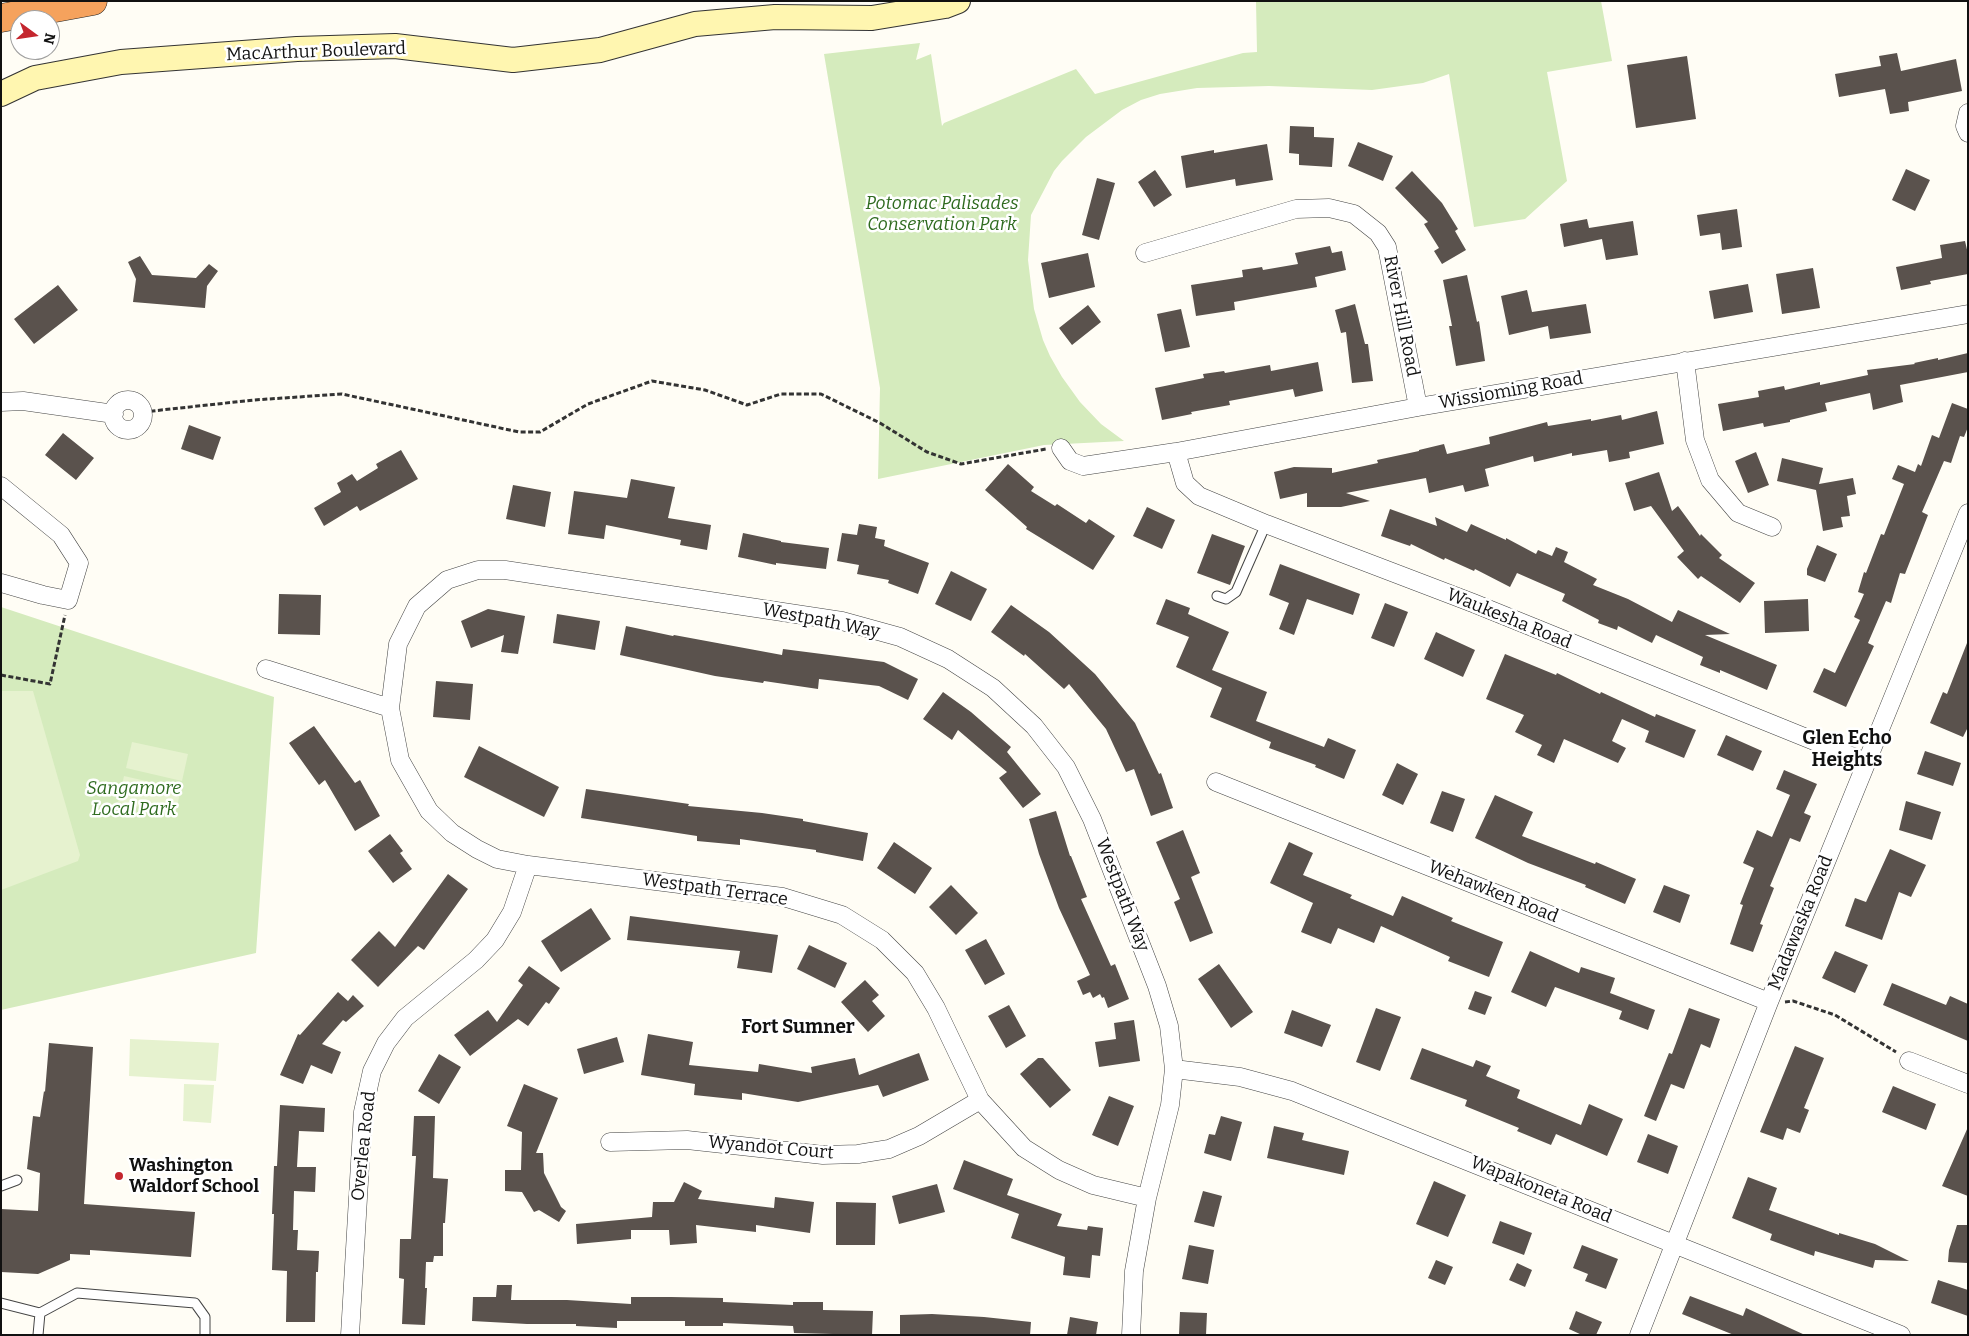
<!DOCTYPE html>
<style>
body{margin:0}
#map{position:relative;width:1969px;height:1336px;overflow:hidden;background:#fffdf5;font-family:Bitter,serif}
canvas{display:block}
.frame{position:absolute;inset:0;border:2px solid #111;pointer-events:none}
.north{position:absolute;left:10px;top:10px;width:50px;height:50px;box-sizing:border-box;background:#fff;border:1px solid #a0a0a0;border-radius:50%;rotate:104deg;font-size:14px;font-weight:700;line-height:20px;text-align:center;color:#111}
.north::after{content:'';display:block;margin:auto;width:18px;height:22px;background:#c4262e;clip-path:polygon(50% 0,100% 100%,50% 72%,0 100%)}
</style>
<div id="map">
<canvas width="1969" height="1336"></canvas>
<div class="frame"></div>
<div class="north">N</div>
</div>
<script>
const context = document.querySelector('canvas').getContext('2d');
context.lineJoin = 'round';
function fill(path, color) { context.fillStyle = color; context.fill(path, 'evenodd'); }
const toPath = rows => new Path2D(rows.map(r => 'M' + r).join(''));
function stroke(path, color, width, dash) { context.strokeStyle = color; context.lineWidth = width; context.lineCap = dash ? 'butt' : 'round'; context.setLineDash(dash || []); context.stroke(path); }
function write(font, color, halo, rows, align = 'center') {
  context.font = font + ' Bitter,serif'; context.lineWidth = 5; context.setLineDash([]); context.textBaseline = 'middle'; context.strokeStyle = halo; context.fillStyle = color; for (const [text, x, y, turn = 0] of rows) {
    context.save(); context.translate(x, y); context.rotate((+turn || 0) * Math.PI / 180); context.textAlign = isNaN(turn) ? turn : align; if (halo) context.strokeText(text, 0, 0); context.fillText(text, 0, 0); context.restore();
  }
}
fill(toPath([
 [1256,1,1601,1,1612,61,1547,72,1567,181,1525,219,1474,227,1449,74,1423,83,1372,90,1269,86,1197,88,1160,94,1141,100,1122,110,1086,137,1062,161,1054,171,1031,215,1028,260,1034,309,1043,340,1050,356,1062,377,1080,402,1101,424,1124,441,1044,445,878,479,880,388,824,54,920,43,916,60,931,54,942,126,944,123,1076,69,1095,94,1243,53,1257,52],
 [1,607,274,697,256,953,1,1010]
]), '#d5ebbd');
fill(toPath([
 [1,691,33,691,80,855,78,861,1,890],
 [132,742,188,754,182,781,126,768],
 [124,776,181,789,175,815,118,802],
 [130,1039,219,1043,216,1081,129,1076],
 [184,1084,214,1085,211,1123,183,1121]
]), '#e6f2cf');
fill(toPath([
 [1897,53,1901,71,1956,59,1962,91,1908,102,1909,111,1890,114,1885,89,1839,97,1835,74,1881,66,1879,56],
 [1687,56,1696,119,1636,128,1627,65],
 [1290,126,1314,127,1314,137,1334,138,1332,167,1299,165,1299,154,1289,153],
 [1358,142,1393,156,1383,181,1348,166],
 [1267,144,1273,180,1236,186,1235,179,1186,188,1181,156,1214,150,1214,153],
 [1906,169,1930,180,1915,211,1892,200],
 [1155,170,1172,195,1154,207,1138,182],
 [1412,171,1442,203,1458,229,1455,231,1466,250,1442,264,1434,251,1439,248,1424,224,1428,222,1395,188],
 [1097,178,1115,183,1099,240,1082,235],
 [1737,209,1742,247,1722,250,1720,233,1700,236,1697,215],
 [1587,219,1589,228,1633,221,1638,255,1606,260,1602,239,1564,247,1560,224],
 [1965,241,1968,254,1968,274,1930,281,1931,284,1901,290,1896,267,1942,258,1940,245],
 [1330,246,1332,253,1342,251,1346,270,1315,277,1317,287,1234,302,1235,310,1196,316,1191,285,1243,277,1242,270,1262,267,1263,270,1298,264,1295,253],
 [1088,253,1095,287,1049,298,1041,263],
 [140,256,152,275,196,278,209,264,218,271,207,286,205,308,133,302,136,279,128,262],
 [1813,268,1820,308,1782,314,1776,274],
 [1467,275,1477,322,1479,321,1485,361,1456,366,1449,326,1452,326,1443,280],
 [1748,284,1753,312,1714,319,1709,291],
 [58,285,78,310,34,344,14,319],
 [1527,290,1532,312,1586,304,1591,333,1550,339,1548,326,1509,335,1501,296],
 [1355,304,1365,344,1368,344,1373,381,1352,383,1346,332,1341,333,1335,310],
 [1088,305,1101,322,1072,345,1059,328],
 [1181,309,1190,347,1165,352,1157,314],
 [1968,353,1968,372,1900,385,1903,402,1873,410,1870,393,1825,403,1827,411,1790,420,1790,422,1764,427,1763,423,1723,431,1718,404,1759,397,1758,391,1784,386,1785,390,1820,382,1820,385,1868,375,1867,370,1915,364,1914,363,1938,358,1938,360],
 [1318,362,1323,391,1295,397,1293,389,1229,401,1230,405,1191,412,1192,414,1162,420,1155,388,1204,378,1203,374,1224,371,1225,373,1270,365,1271,371],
 [1952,403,1968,409,1968,427,1964,437,1960,436,1951,463,1944,461,1922,512,1928,515,1905,574,1900,573,1891,603,1886,601,1868,643,1874,646,1846,707,1813,692,1824,668,1835,673,1860,620,1854,617,1864,594,1858,592,1864,572,1866,573,1881,534,1884,535,1904,484,1892,479,1898,465,1915,472,1918,464,1921,466,1932,435,1939,438],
 [1657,411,1664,444,1629,452,1630,458,1609,462,1607,450,1572,456,1572,453,1534,462,1533,456,1485,469,1489,486,1465,492,1463,485,1429,493,1426,478,1346,493,1370,501,1341,507,1307,507,1307,493,1280,499,1274,472,1294,467,1332,468,1332,473,1378,463,1377,460,1419,451,1419,450,1444,444,1447,454,1490,444,1489,437,1547,422,1548,426,1591,419,1591,421,1621,415,1622,420],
 [189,425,221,437,213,460,181,449],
 [63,433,94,458,76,480,45,455],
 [401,450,418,479,360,511,357,506,324,526,314,508,341,492,337,483,352,474,357,481,378,468,376,464],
 [1756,452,1769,485,1748,493,1735,461],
 [1782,458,1823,468,1819,484,1853,478,1856,494,1847,496,1850,516,1841,517,1843,527,1823,531,1816,490,1777,481],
 [1008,464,1034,487,1031,491,1055,506,1057,504,1086,523,1089,519,1115,536,1093,570,1026,529,1027,527,985,490],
 [1659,472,1672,511,1678,506,1700,536,1701,534,1722,555,1719,558,1755,583,1740,603,1701,576,1698,579,1677,557,1684,551,1651,506,1634,511,1625,483],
 [631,479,675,487,668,518,711,525,707,550,680,545,681,540,606,525,604,539,568,534,574,491,627,498],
 [513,485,551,492,545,527,506,519],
 [1147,507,1175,520,1162,549,1133,536],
 [1390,509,1437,526,1435,517,1467,532,1471,524,1506,540,1506,538,1536,554,1538,550,1552,556,1556,547,1568,552,1564,562,1597,579,1593,585,1628,599,1672,622,1678,610,1730,634,1705,635,1777,665,1767,690,1720,670,1720,673,1700,665,1703,657,1656,635,1652,643,1618,626,1617,630,1598,623,1599,620,1562,601,1565,594,1517,573,1510,587,1475,569,1474,571,1445,558,1444,560,1411,544,1410,546,1381,536],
 [859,524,877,527,875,538,885,540,884,546,929,563,918,594,888,583,889,580,857,574,859,565,837,561,842,533,857,535],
 [743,533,781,541,781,542,829,548,826,569,776,563,776,565,738,557],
 [1212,534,1245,546,1230,585,1197,573],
 [1817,545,1837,554,1825,582,1807,575,1807,569],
 [1280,564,1360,594,1353,615,1307,599,1294,635,1279,629,1289,603,1269,595],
 [951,571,987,589,971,621,935,604],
 [279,594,321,595,320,635,278,634],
 [1166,599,1190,608,1188,614,1229,632,1212,670,1267,692,1256,721,1324,747,1328,738,1356,750,1344,779,1315,767,1316,765,1269,748,1271,742,1210,717,1222,688,1176,667,1189,637,1156,624],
 [1808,599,1809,631,1765,633,1764,601],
 [1385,603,1408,612,1394,647,1371,638],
 [1011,605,1049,632,1095,674,1135,723,1159,774,1161,773,1173,808,1151,816,1134,769,1126,772,1106,729,1069,684,1064,689,1025,654,1024,656,991,632],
 [488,609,525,616,518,654,501,652,504,635,471,648,461,621],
 [557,614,600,621,595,650,553,643],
 [626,626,673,636,674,635,782,655,783,649,884,662,918,679,908,700,879,686,819,679,818,689,764,681,763,683,715,676,620,655],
 [1436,632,1475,650,1463,677,1424,659],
 [1967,643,1968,727,1963,737,1930,723,1943,692,1947,694],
 [1505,654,1556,675,1557,673,1600,694,1601,692,1655,717,1656,714,1696,730,1684,758,1645,742,1649,731,1622,719,1612,741,1626,748,1618,763,1564,739,1554,763,1537,755,1542,745,1515,732,1524,715,1486,699],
 [436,681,473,684,470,720,433,717],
 [943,692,971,712,1011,747,1007,752,1041,794,1023,808,999,778,1007,772,958,730,952,740,923,719],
 [314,726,355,783,360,780,380,816,355,831,325,780,319,785,289,743],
 [1726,735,1762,751,1753,771,1717,755],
 [479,746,559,787,544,817,464,777],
 [1925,751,1961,763,1953,786,1917,774],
 [1397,763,1418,774,1403,805,1382,795],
 [1784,770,1817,784,1804,813,1811,816,1800,842,1790,838,1770,886,1774,888,1760,924,1763,925,1753,952,1730,944,1743,905,1740,904,1754,868,1743,863,1757,830,1772,837,1790,795,1776,789],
 [586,789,689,804,688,806,762,813,803,819,803,821,868,833,863,861,816,852,816,850,740,839,740,845,697,841,697,836,581,818],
 [1442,791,1465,799,1453,832,1430,823],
 [1495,795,1533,812,1522,836,1595,864,1596,862,1636,879,1625,904,1585,887,1586,885,1528,863,1475,838],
 [1906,801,1941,812,1932,840,1899,830],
 [1056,811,1070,856,1071,856,1087,897,1081,899,1111,966,1115,964,1129,999,1108,1008,1104,997,1102,998,1100,994,1093,998,1090,992,1083,995,1077,981,1090,975,1059,908,1039,854,1029,819],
 [1183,830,1200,873,1191,877,1213,933,1190,942,1174,902,1180,899,1156,842],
 [390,834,403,851,400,853,412,869,393,883,368,851],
 [894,842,932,868,915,894,877,868],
 [1289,842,1313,853,1303,875,1352,895,1350,898,1393,916,1402,896,1453,918,1451,921,1503,942,1489,977,1448,961,1450,957,1381,926,1374,943,1338,928,1331,944,1301,932,1313,903,1270,883],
 [1890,849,1926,865,1911,897,1899,892,1882,940,1845,926,1855,898,1866,902],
 [448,874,468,889,424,950,418,946,378,987,351,960,379,931,395,947],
 [951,885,978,913,956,935,929,907],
 [1664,885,1690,895,1680,923,1653,912],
 [591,908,611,939,561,972,541,941],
 [630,916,778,935,772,973,737,968,740,951,627,940],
 [986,939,1005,974,985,985,965,950],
 [809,945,847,963,835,988,797,969],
 [1530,951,1579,973,1581,967,1615,978,1610,993,1655,1010,1648,1030,1619,1019,1622,1011,1555,987,1546,1007,1511,992],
 [1835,951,1868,965,1855,993,1822,978],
 [1219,964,1253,1012,1231,1028,1198,979],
 [529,966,560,988,549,1004,546,1002,528,1026,518,1019,470,1056,454,1035,488,1010,497,1022,523,985,518,981],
 [865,980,879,995,872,1001,885,1016,868,1032,841,1002],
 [1892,983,1946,1005,1950,996,1968,1004,1968,1041,1883,1005],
 [1475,991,1492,997,1485,1015,1468,1009],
 [338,992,348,1001,353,995,364,1006,346,1022,343,1020,322,1044,341,1052,332,1074,311,1065,303,1084,280,1075,298,1034,300,1035],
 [1009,1005,1026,1036,1006,1048,988,1016],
 [1376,1008,1401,1017,1380,1071,1356,1062],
 [1689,1008,1720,1019,1710,1048,1701,1044,1684,1089,1671,1084,1656,1121,1644,1116,1669,1053,1672,1054],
 [1292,1010,1331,1025,1322,1047,1284,1033],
 [1134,1020,1140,1061,1099,1067,1095,1042,1116,1039,1114,1023],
 [648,1034,693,1042,689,1065,758,1072,759,1064,812,1073,811,1067,855,1058,859,1075,919,1053,929,1080,883,1097,878,1085,798,1102,742,1093,742,1100,694,1095,695,1084,641,1075],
 [617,1037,624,1062,584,1074,577,1049],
 [49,1043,93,1047,84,1204,195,1212,191,1257,90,1250,90,1255,70,1254,70,1260,38,1274,1,1272,1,1209,38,1211,40,1173,27,1169,33,1116,40,1117,44,1091,45,1092],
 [1795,1046,1824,1058,1804,1108,1809,1110,1800,1133,1787,1128,1783,1140,1760,1132],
 [1422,1048,1473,1067,1476,1060,1491,1066,1486,1076,1520,1090,1517,1098,1581,1125,1589,1104,1623,1119,1607,1156,1556,1134,1551,1145,1517,1131,1519,1128,1465,1106,1467,1100,1410,1079],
 [439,1054,461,1067,439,1104,418,1091],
 [1038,1058,1043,1058,1071,1090,1050,1108,1020,1074],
 [524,1084,558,1098,536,1153,543,1153,544,1173,561,1207,566,1211,559,1222,539,1210,534,1212,522,1192,505,1191,505,1170,521,1170,522,1132,507,1126],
 [1893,1086,1936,1104,1926,1130,1882,1112],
 [1109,1096,1134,1106,1118,1146,1092,1135],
 [280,1105,325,1108,324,1132,299,1131,297,1167,316,1167,315,1192,294,1191,293,1230,298,1230,297,1250,319,1251,318,1272,316,1272,315,1322,286,1322,287,1271,272,1270,274,1214,272,1214,274,1166,277,1166],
 [414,1116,435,1116,433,1178,448,1179,445,1223,443,1223,443,1256,434,1256,433,1262,426,1262,425,1288,427,1288,425,1325,402,1324,404,1279,399,1278,400,1239,411,1239,416,1156,412,1156],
 [1221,1116,1242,1122,1231,1161,1204,1153,1209,1134,1215,1135],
 [1274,1126,1304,1133,1302,1140,1349,1151,1344,1175,1267,1158],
 [1968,1127,1968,1196,1942,1186],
 [1648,1134,1678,1146,1668,1174,1637,1162],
 [964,1160,1013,1179,1007,1195,1062,1214,1057,1226,1087,1230,1088,1226,1103,1228,1100,1256,1092,1255,1090,1278,1063,1275,1065,1257,1011,1238,1019,1214,953,1189],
 [1748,1177,1777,1188,1769,1210,1839,1235,1839,1233,1875,1244,1909,1261,1875,1260,1873,1268,1815,1251,1814,1256,1770,1240,1772,1234,1732,1218],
 [1434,1181,1466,1195,1448,1237,1416,1224],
 [684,1182,702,1191,698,1199,774,1208,775,1197,814,1202,810,1233,756,1225,756,1232,696,1225,697,1243,670,1245,669,1230,631,1230,631,1239,577,1244,576,1224,652,1217,653,1202,674,1202],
 [937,1184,945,1212,899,1224,892,1196],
 [1203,1191,1222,1196,1214,1227,1194,1222],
 [836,1202,876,1203,875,1245,836,1245],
 [1500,1221,1532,1233,1524,1255,1492,1243],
 [1957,1225,1968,1225,1968,1263,1948,1262,1949,1250],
 [1189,1245,1214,1250,1208,1284,1182,1279],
 [1582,1245,1618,1259,1606,1289,1585,1281,1588,1274,1573,1268],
 [1436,1260,1453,1267,1445,1285,1428,1278],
 [1517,1263,1532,1270,1525,1287,1509,1280],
 [1938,1280,1968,1290,1968,1316,1931,1303],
 [497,1285,512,1285,511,1300,567,1300,631,1304,631,1297,671,1297,723,1298,723,1302,793,1305,793,1302,823,1302,823,1310,873,1311,872,1335,794,1333,793,1326,723,1323,723,1326,685,1326,685,1321,617,1321,617,1328,576,1326,576,1324,527,1324,472,1321,473,1297,496,1297],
 [1690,1296,1743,1316,1746,1308,1805,1335,1734,1335,1682,1314],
 [1576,1311,1602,1322,1596,1335,1582,1335,1569,1329],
 [1180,1312,1207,1313,1206,1335,1179,1335],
 [932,1314,984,1317,1031,1322,1030,1335,900,1335,900,1315],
 [1070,1317,1098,1322,1096,1335,1067,1335]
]), '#5a524d');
const lane = toPath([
 [1217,596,1226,599,1236,592,1266,524],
 [1,1186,17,1180],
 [1,1303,40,1313],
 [38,1335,40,1313,77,1293,195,1303,205,1317,205,1335]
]);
const street = toPath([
 [1968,113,1965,126,1968,133],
 [1145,253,1296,209,1329,208,1354,214,1378,233,1387,247,1418,407],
 [1685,361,1695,440,1710,480,1738,513,1772,527],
 '113 415a15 15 0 1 1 30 0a15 15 0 1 1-30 0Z',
 [1,402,23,401,114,414],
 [1061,448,1070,461,1083,466,1176,452,1418,407,1968,314],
 [1176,452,1185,483,1199,496,1266,524,1473,603,1866,762],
 [1,486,61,535,79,563,68,600,43,595,1,583],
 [266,669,390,708],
 [1216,782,1769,1002],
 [1909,1061,1968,1084],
 [1174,1069,1240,1077,1292,1091,1901,1335],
 [610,1142,687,1140,823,1155,858,1154,889,1149,919,1136,980,1100],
 [350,1335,363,1112,372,1071,386,1043,405,1018,476,960,495,940,512,912,528,865],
 [1131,1335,1134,1271,1147,1198,1170,1105,1174,1069,1169,1026,1157,986,1092,819,1066,767,1034,726,993,688,948,659,900,637,842,621,505,570,478,570,447,580,417,606,398,644,390,708,400,760,429,811,452,833,477,849,497,859,528,865,783,897,842,915,882,940,915,973,936,1008,980,1100,1024,1148,1059,1170,1093,1185,1147,1198],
 [1639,1335,1769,1002,1968,513]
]);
const secondary = toPath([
 [1,94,35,78,121,62,297,49,395,46,513,60,600,50,695,24,775,17,872,18,945,6,958,1]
]);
const highway = toPath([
 [1,18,93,1]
]);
stroke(lane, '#444', 11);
stroke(street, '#444', 19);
stroke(secondary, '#333', 26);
stroke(highway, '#222', 29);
stroke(toPath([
 [143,412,254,400,342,394,519,432,540,432,588,404,652,381,705,390,747,405,781,394,821,394,880,423,927,452,961,464,1046,449],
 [1,675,50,684,65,615],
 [1785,1002,1793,1001,1835,1015,1896,1052]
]), '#333', 3, [5, 2.5]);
stroke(lane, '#fff', 9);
stroke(street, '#fff', 18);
stroke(secondary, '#fff6b0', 24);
stroke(highway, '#f5a25d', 28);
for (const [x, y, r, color] of [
 [119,1176,5,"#c4262e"]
]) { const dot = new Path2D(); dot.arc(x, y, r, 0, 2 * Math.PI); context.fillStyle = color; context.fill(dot); stroke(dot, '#fff', 2); }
write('18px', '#111', '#fff', [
 ["MacArthur Boulevard",316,52,-2],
 ["River Hill Road",1401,316,79],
 ["Wissioming Road",1511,391,-10],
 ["Waukesha Road",1509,619,22],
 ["Westpath Way",821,621,11],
 ["Westpath Terrace",715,890,8],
 ["Wehawken Road",1493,892,22],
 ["Westpath Way",1122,895,69],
 ["Madawaska Road",1801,923,-68],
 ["Overlea Road",364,1146,-84],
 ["Wyandot Court",771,1148,5],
 ["Wapakoneta Road",1541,1190,22]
]);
write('italic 18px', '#2f6b1f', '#fff', [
 ["Potomac Palisades",942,204],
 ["Conservation Park",942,225],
 ["Sangamore",134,789],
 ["Local Park",134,810]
]);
write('bold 18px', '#111', '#fff', [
 ["Washington",129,1166],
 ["Waldorf School",129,1187]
], 'left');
write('bold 19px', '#111', '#fff', [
 ["Glen Echo",1847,739],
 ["Heights",1847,761],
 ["Fort Sumner",798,1028]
]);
</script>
